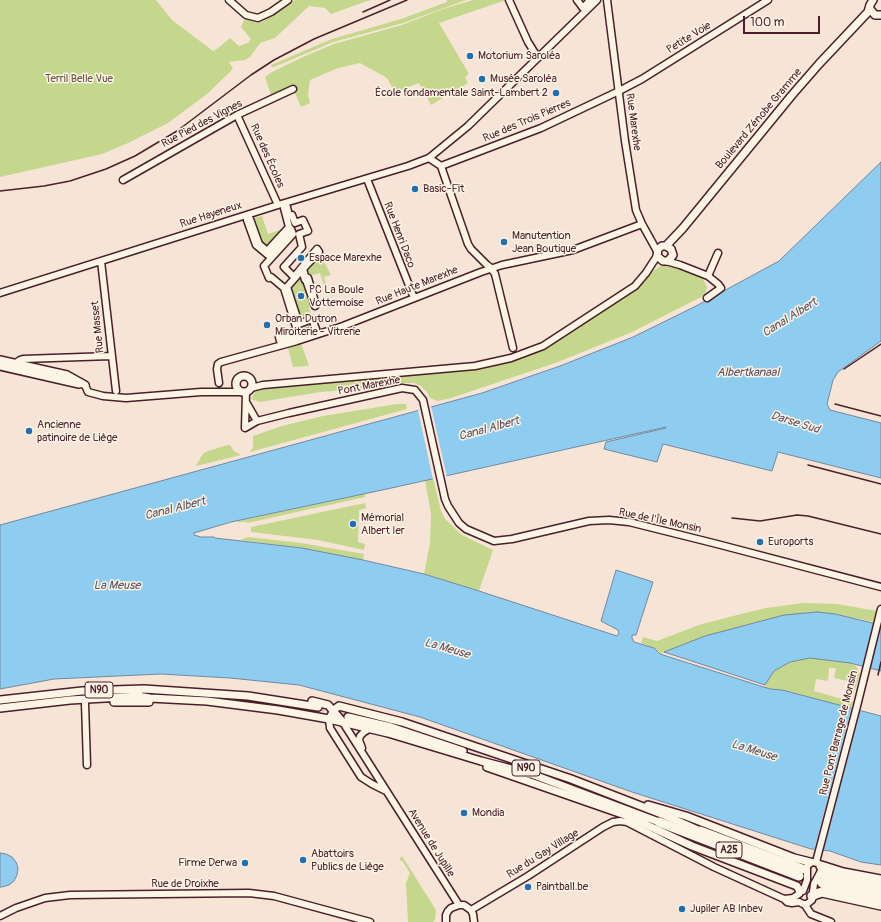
<!DOCTYPE html>
<meta charset="utf-8">
<style>
body{margin:0}
#map{position:relative;width:881px;height:922px;overflow:hidden;background:#f6e4d7;font-family:Pangolin,sans-serif}
canvas{display:block}
.scale{position:absolute;left:743px;top:16px;width:77px;height:18px;box-sizing:border-box;border:2px solid #4a1f2b;border-top:0;padding-left:5px;font-size:12px;line-height:14px;white-space:nowrap;color:#4a1f2b;-webkit-text-stroke:3px #fcf5e5;paint-order:stroke}
</style>
<div id="map">
<canvas width="881" height="922"></canvas>
<div class="scale">100 m</div>
</div>
<script>
const context = document.querySelector('canvas').getContext('2d');
context.lineJoin = 'round';
function fill(path, color) { context.fillStyle = color; context.fill(path, 'evenodd'); }
const toPath = rows => new Path2D(rows.map(r => 'M' + r).join(''));
function stroke(path, color, width, dash) { context.strokeStyle = color; context.lineWidth = width; context.lineCap = dash ? 'butt' : 'round'; context.setLineDash(dash || []); context.stroke(path); }
function write(font, color, halo, rows, align = 'center') {
  context.font = font + ' Pangolin,sans-serif'; context.lineWidth = 3; context.setLineDash([]); context.textBaseline = 'middle'; context.strokeStyle = halo; context.fillStyle = color; for (const [text, x, y, turn = 0] of rows) {
    context.save(); context.translate(x, y); context.rotate((+turn || 0) * Math.PI / 180); context.textAlign = isNaN(turn) ? turn : align; if (halo) context.strokeText(text, 0, 0); context.fillText(text, 0, 0); context.restore();
  }
}
fill(toPath([
 [0,0,156,0,172,20,213,51,217,49,230,38,239,46,248,43,251,39,241,27,245,18,257,23,262,22,295,0,370,0,331,14,325,8,309,6,275,38,260,43,250,57,245,60,229,62,233,69,207,94,168,123,128,143,102,154,0,177],
 [447,0,466,0,403,23,333,42,274,67,272,67,271,65,332,39,401,19,447,2],
 [473,0,506,0,439,23,469,74,465,77,468,83,431,105,419,83,395,92,387,78,360,63,338,68,310,80,308,94,310,103,301,107,292,86,271,95,265,77,272,72,303,57,334,44,402,25,443,9],
 [262,216,268,234,289,227,267,251,259,244,250,219],
 [319,252,331,275,324,277,327,288,325,289,320,273,308,276,303,269],
 [662,265,673,266,703,279,707,287,705,295,632,332,558,362,451,398,438,401,430,398,427,392,421,386,414,383,404,383,352,392,350,390,320,392,260,402,251,399,257,389,291,380,473,364,512,355,544,341],
 [302,270,315,306,309,307,312,319,299,324,287,287],
 [301,343,309,366,293,367,288,348],
 [397,404,406,404,407,409,250,452,253,447,253,436,282,426,323,416],
 [228,445,230,445,234,451,241,455,196,466,202,455,205,452],
 [433,478,441,511,445,519,462,535,493,550,479,591,424,574,430,543,431,514,425,480],
 [365,494,365,497,252,522,247,523,247,522,238,522,238,521],
 [365,503,366,508,359,510,358,542,365,544,364,550,318,540,251,532,251,527],
 [248,537,301,543,364,554,363,560,302,548,240,540],
 [803,603,837,604,877,611,874,622,855,618,664,652,662,654,654,648,641,643,643,637,657,641,699,625,733,616,766,608],
 [810,658,831,660,850,663,856,666,860,674,854,692,849,691,852,682,834,678,836,668,829,668,828,681,816,679,814,691,853,702,851,708,782,690,770,689,766,688,765,685,774,671,790,662],
 [402,856,436,910,435,920,433,922,408,922,406,883,410,873,403,862,400,860,400,858]
]), '#c4d78c');
const water = toPath([
 [881,162,881,341,838,372,833,380,827,404,830,410,881,423,881,478,778,452,772,471,663,444,657,462,604,449,606,442,666,428,666,427,387,489,231,522,194,533,194,535,201,537,214,537,215,538,302,548,363,560,424,574,479,591,617,636,619,633,618,630,601,621,616,570,653,582,636,635,632,635,632,638,634,642,654,648,660,654,770,689,782,690,881,716,881,865,861,862,830,851,811,849,632,792,420,717,299,685,230,678,161,674,54,679,0,689,0,525,482,393,560,366,633,337,696,306,779,261,881,162],
 [817,612,835,614,881,625,881,671,850,663,810,658,790,662,774,671,765,685,664,652,705,636,784,615,817,612],
 [0,853,6,854,12,857,16,862,18,868,17,875,14,881,9,885,2,887,0,887,0,853]
]);
fill(water, '#8ecdef');
stroke(water, '#7387a1', 1);
fill(toPath([
 [431,406,447,477,433,480,418,410],
 [852,706,861,709,823,852,814,851]
]), '#f6e4d7');
stroke(toPath([
 [318,707,349,713]
]), '#d4bdb5', 7, [7, 3.5]);
stroke(toPath([
 [802,869,824,876]
]), '#d4bdb5', 9, [9, 4.5]);
const minor = toPath([
 [229,0,246,15,258,18,271,12,288,0],
 [509,0,528,42,538,58],
 [577,0,583,8,590,0],
 [607,0,625,141,636,210,642,224,657,251],
 [237,115,278,205],
 [429,158,441,166,443,172,468,244,471,249,487,265,491,268,495,274,513,348],
 [441,166,541,128,619,91,642,79,768,0],
 [367,179,414,298],
 [123,180,237,115,293,89],
 [287,207,289,216,292,215,295,223,303,220,308,231,299,234,302,247,284,267,294,277,317,249,319,252,303,269,306,279,308,278,316,305,315,306,306,280,305,280,302,270,287,287,299,324,312,319,316,329,280,341,279,337,297,330,284,288,271,277,269,278,264,266,293,234,291,229,268,255,256,245,247,220,250,219,259,244,267,251,289,227,284,208,287,207],
 [101,261,116,391],
 [666,261,680,265,708,276],
 [0,293,278,205,408,166,429,158,468,126,597,0],
 [707,298,721,288,718,284,708,276,718,253],
 [16,363,20,360,23,359,111,356],
 [219,383,217,369,218,364,221,362,297,341,343,326,481,272,502,265,573,250,642,224],
 [85,385,88,392,103,396,126,398,201,392,242,392],
 [251,388,263,385,475,366,511,358,543,346,635,286,646,273,657,256],
 [246,392,245,428,257,421,289,413,402,388,415,390,423,400,445,499,448,506,459,523,466,529,494,541,512,539,589,521,609,520,629,522,717,544,881,587],
 [246,402,257,421],
 [85,703,87,765],
 [329,719,330,728,361,777,372,784,386,791],
 [342,721,459,905],
 [362,748,359,740,360,736,364,732,371,728],
 [816,862,857,706,881,609],
 [784,899,793,898,799,894],
 [799,902,803,904,807,904,812,900,814,884,822,869,821,866,818,863,812,862,807,866,807,880,803,891],
 [805,905,811,914,831,922],
 [471,910,528,876,603,827,613,822,620,821,627,822,714,867,784,899,787,902,792,903,799,902],
 [0,916,16,908,45,898,70,895,249,893,274,896,370,922],
 [446,922,446,915,448,911,451,908,459,905,464,905,471,910,473,914,474,922]
]);
const major = toPath([
 [870,9,875,15,881,15],
 [666,246,671,249,673,255,668,261,663,261,657,256,658,249,662,246,666,246,683,228,792,95,819,64,868,12,870,5,873,0],
 [0,360,67,375,85,385],
 [0,366,79,384],
 '236 384a8 8 0 1 1 16 0a8 8 0 1 1-16 0Z',
 [137,696,150,698,207,701,278,710,329,719,388,733,481,761,530,774],
 [0,700,82,691,144,689,248,696,318,707],
 [312,701,328,705,342,721],
 [114,702,149,702],
 [0,708,70,700,140,696],
 [348,717,391,727,463,751],
 [329,719,335,709,339,706,402,722,571,779,664,815,700,831],
 [487,767,625,815,692,846,797,886,800,892],
 [526,772,659,822],
 [648,805,686,816,794,858,810,862]
]);
const highway = toPath([
 [659,822,799,876],
 [700,831,802,869],
 [821,866,843,873,881,880],
 [824,876,881,889],
 [822,883,881,897],
 [812,896,816,894,822,892,881,905]
]);
stroke(minor, '#4a1f2b', 9);
stroke(major, '#4a1f2b', 10);
stroke(highway, '#4a1f2b', 12);
stroke(minor, '#fcf5e5', 6);
stroke(major, '#fcf5e5', 7);
stroke(highway, '#fcf5e5', 9);
stroke(toPath([
 [363,12,390,0],
 [0,191,44,186,70,181,106,169,135,156,177,131,251,75,274,60,314,39,407,0],
 [844,369,881,344],
 [835,404,881,416],
 [808,465,881,484],
 [732,518,760,521,797,515,808,516,881,534],
 [878,675,881,662]
]), '#4a1f2b', 1.5);
for (const [x, y, r, color] of [
 [470,56,4,"#1f6fb2"],
 [482,79,4,"#1f6fb2"],
 [556,93,4,"#1f6fb2"],
 [415,189,4,"#1f6fb2"],
 [504,242,4,"#1f6fb2"],
 [301,258,4,"#1f6fb2"],
 [301,296,4,"#1f6fb2"],
 [267,325,4,"#1f6fb2"],
 [29,431,4,"#1f6fb2"],
 [353,524,4,"#1f6fb2"],
 [760,542,4,"#1f6fb2"],
 [464,813,4,"#1f6fb2"],
 [303,860,4,"#1f6fb2"],
 [245,863,4,"#1f6fb2"],
 [528,887,4,"#1f6fb2"],
 [682,909,4,"#1f6fb2"]
]) { const dot = new Path2D(); dot.arc(x, y, r, 0, 2 * Math.PI); context.fillStyle = color; context.fill(dot); stroke(dot, '#fcf5e5', 1.5); }
for (const [x, y, w] of [
 [99,690,28],
 [526,768,28],
 [729,850,26]
]) { const box = new Path2D(); box.roundRect(x - w / 2, y - 8, w, 16, 3); context.fillStyle = '#fcf5e5'; context.fill(box); stroke(box, '#4a1f2b', 1); }
write('bold 10px', '#4a1f2b', null, [
 ["N90",99,690],
 ["N90",526,768],
 ["A25",729,850]
]);
write('11px', '#4a1f2b', '#fcf5e5', [
 ["Petite Voie",689,38,-32],
 ["Boulevard Zénobe Gramme",759,119,-50],
 ["Rue des Trois Pierres",527,121,-23],
 ["Rue Marexhe",633,122,82],
 ["Rue Pied des Vignes",202,124,-28],
 ["Rue des Écoles",267,156,66],
 ["Rue Hayeneux",211,215,-18],
 ["Rue Henri Daco",399,235,69],
 ["Rue Haute Marexhe",417,286,-22],
 ["Rue Masset",98,327,-96],
 ["Pont Marexhe",369,386,-11],
 ["Rue de l'Île Monsin",660,521,12],
 ["Rue Pont Barrage de Monsin",839,733,-76],
 ["Avenue de Jupille",431,843,58],
 ["Rue du Gay Village",543,854,-32],
 ["Rue de Droixhe",185,884]
]);
write('11px', '#4a1f2b', '#fcf5e5', [
 ["Motorium Saroléa",478,56],
 ["Musée Saroléa",490,79],
 ["École fondamentale Saint-Lambert 2",548,93,"right"],
 ["Basic-Fit",423,189],
 ["Manutention",512,236],
 ["Jean Boutique",512,249],
 ["Espace Marexhe",309,258],
 ["PC La Boule",309,290],
 ["Vottemoise",309,303],
 ["Orban Dutron",275,319],
 ["Miroiterie - Vitrerie",275,332],
 ["Ancienne",37,425],
 ["patinoire de Liège",37,438],
 ["Mémorial",361,518],
 ["Albert Ier",361,531],
 ["Euroports",768,542],
 ["Mondia",472,813],
 ["Abattoirs",311,854],
 ["Publics de Liège",311,867],
 ["Firme Derwa",237,863,"right"],
 ["Paintball.be",536,887],
 ["Jupiler AB Inbev",690,909]
], 'left');
write('11px', '#684d43', '#fcf5e5', [
 ["Terril Belle Vue",79,79]
]);
write('italic 12px', '#5e5366', '#fcf5e5', [
 ["Canal Albert",790,318,-32],
 ["Albertkanaal",748,373],
 ["Darse Sud",795,423,17],
 ["Canal Albert",489,429,-15],
 ["Canal Albert",175,509,-14],
 ["La Meuse",117,586],
 ["La Meuse",447,649,16],
 ["La Meuse",754,751,17]
]);
</script>
